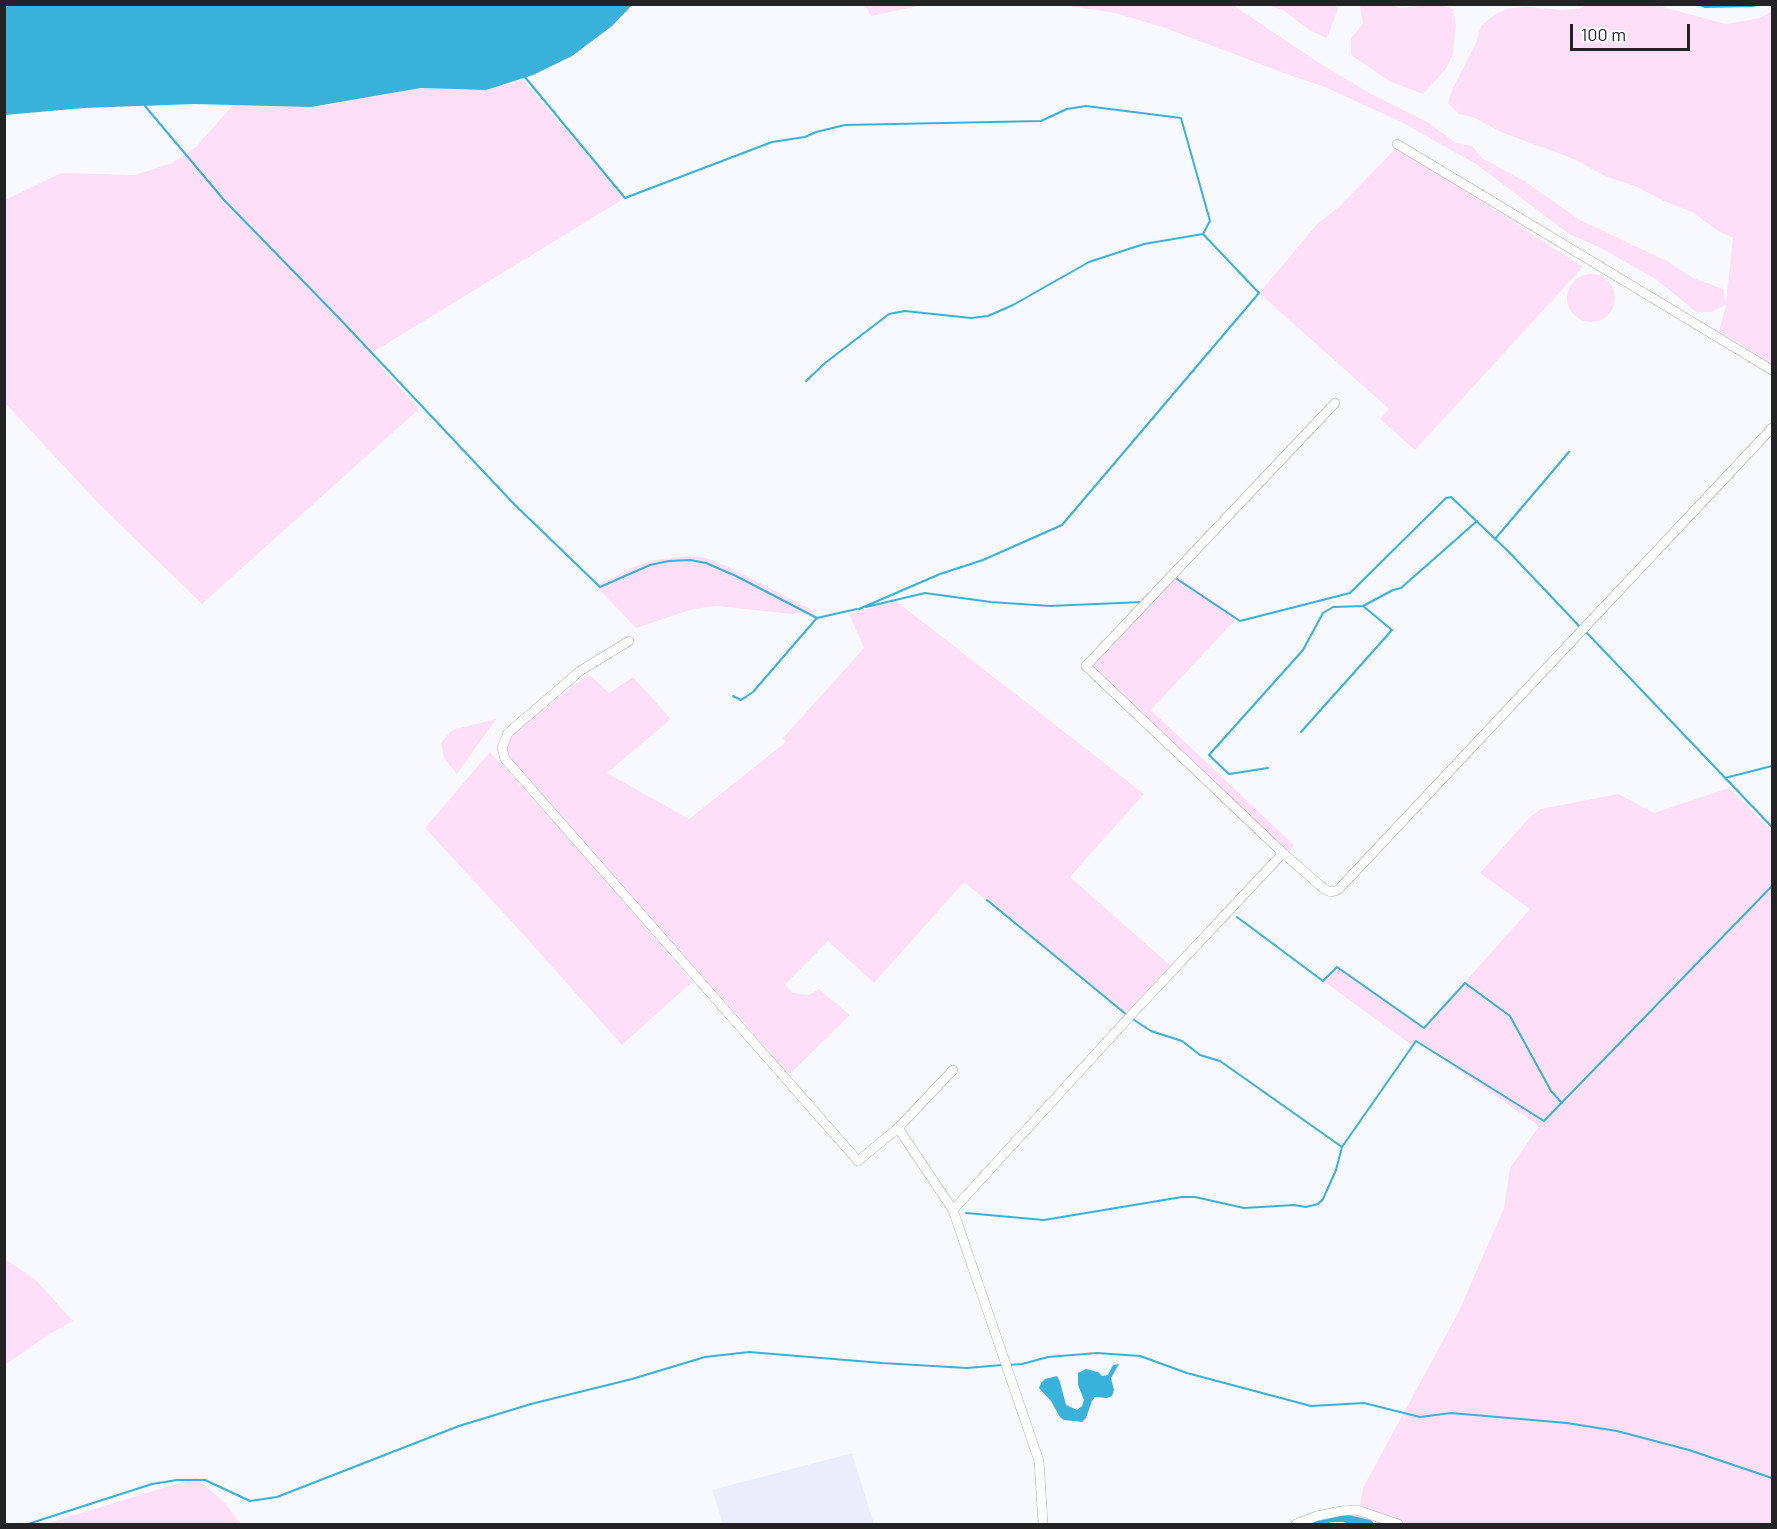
<!DOCTYPE html>
<style>
body{margin:0}
#map{position:relative;width:1777px;height:1529px;overflow:hidden;background:#f8f9ff;font-family:Barlow,sans-serif}
canvas{display:block}
.frame{position:absolute;inset:0;border:6px solid #232326;pointer-events:none}
.scale{position:absolute;left:1570px;top:24px;width:120px;height:27px;box-sizing:border-box;border:3px solid #232326;border-top:0;padding-left:8px;font-size:18px;line-height:21px;white-space:nowrap;color:#232326;-webkit-text-stroke:4px #fff;paint-order:stroke}
</style>
<div id="map">
<canvas width="1777" height="1529"></canvas>
<div class="frame"></div>
<div class="scale">100 m</div>
</div>
<script>
const context = document.querySelector('canvas').getContext('2d');
context.lineJoin = 'round';
function fill(path, color) { context.fillStyle = color; context.fill(path, 'evenodd'); }
const toPath = rows => new Path2D(rows.map(r => 'M' + r).join(''));
function stroke(path, color, width, dash) { context.strokeStyle = color; context.lineWidth = width; context.lineCap = dash ? 'butt' : 'round'; context.setLineDash(dash || []); context.stroke(path); }
fill(toPath([
 [852,1453,874,1524,723,1524,712,1490]
]), '#ecedfc');
fill(toPath([
 [1439,4,1453,9,1456,25,1453,54,1446,69,1423,94,1391,82,1351,55,1351,38,1363,24,1360,7,1362,5,1392,5,1400,8],
 [865,5,923,5,871,16],
 [1064,5,1233,5,1316,61,1371,94,1429,123,1456,143,1472,146,1482,158,1526,182,1580,220,1667,261,1693,278,1723,289,1726,302,1733,238,1718,231,1692,212,1664,201,1635,186,1605,176,1576,160,1501,132,1475,118,1459,114,1448,103,1453,88,1476,43,1481,26,1494,15,1509,8,1527,7,1562,10,1579,9,1586,5,1655,5,1726,24,1760,18,1772,11,1772,364,1719,331,1726,305,1712,312,1696,312,1657,280,1601,248,1569,234,1476,164,1403,123,1325,87,1292,76,1165,28,1115,13],
 [1268,5,1337,5,1338,9,1327,38,1309,30,1283,10],
 [522,79,625,198,370,354,419,409,202,604,100,505,5,403,5,200,61,173,135,175,172,163,197,146,233,105,323,106,421,88,462,90,511,84],
 [1397,147,1583,267,1415,450,1380,419,1389,409,1259,293,1318,223,1339,207],
 '1567 298a24 24 0 1 1 48 0a24 24 0 1 1-48 0Z',
 [688,556,706,558,729,567,816,612,791,614,717,606,693,609,636,628,596,586,633,567,654,560],
 [1177,576,1238,617,1151,710,1294,845,1289,853,1092,664],
 [896,601,1144,794,1070,877,1171,966,1127,1013,964,882,874,983,828,941,785,985,793,993,809,995,819,989,850,1015,790,1074,508,758,507,748,509,739,515,731,589,674,609,693,633,677,671,719,607,773,689,819,786,742,783,738,864,648,849,614],
 [496,719,457,774,444,758,441,743,452,730],
 [490,752,589,861,692,982,622,1045,522,933,425,828],
 [1729,788,1772,831,1772,1524,1356,1524,1363,1488,1459,1311,1504,1208,1510,1168,1539,1126,1416,1041,1413,1046,1323,981,1337,967,1424,1028,1530,909,1480,873,1529,818,1541,809,1618,794,1654,813],
 [5,1259,36,1280,73,1321,48,1335,5,1365],
 [196,1478,224,1502,241,1524,45,1524]
]), '#ffdff7');
fill(toPath([
 [5,4,632,4,632,5,612,26,572,56,533,75,486,90,421,88,311,107,194,104,84,108,5,115],
 [1119,1364,1111,1378,1114,1390,1112,1396,1107,1398,1095,1397,1092,1401,1086,1418,1082,1422,1064,1420,1060,1417,1051,1401,1039,1388,1041,1383,1045,1379,1057,1376,1060,1382,1066,1405,1077,1410,1082,1406,1084,1400,1078,1385,1078,1373,1086,1369,1098,1372,1102,1376,1108,1375,1113,1365]
]), '#38b1db');
stroke(toPath([
 [1698,4,1705,7,1753,6,1758,4],
 [524,76,625,198,772,142,805,137,816,132,845,125,1041,121,1067,109,1086,106,1181,118,1210,221,1203,234,1259,293,1062,525,983,560,940,574,859,609],
 [145,106,224,200,338,317,514,504,600,587,650,565,669,561,690,560,706,563,736,576,817,618,857,609],
 [806,381,825,363,889,314,905,311,971,318,988,316,1013,305,1089,262,1144,244,1203,234],
 [1495,539,1569,452],
 [1177,579,1240,621,1350,593,1446,498,1451,497,1509,552,1581,628],
 [866,607,925,593,991,602,1050,606,1142,602],
 [1586,632,1772,827],
 [733,696,741,700,753,692,816,619],
 [1301,732,1392,630,1363,606],
 [1268,768,1229,774,1209,755,1303,650,1323,613,1333,607,1363,606,1393,590,1401,588,1477,521],
 [1725,778,1772,766],
 [987,900,1127,1015],
 [1237,917,1323,981,1337,967,1424,1028,1465,983,1510,1016,1551,1091,1562,1103],
 [1131,1018,1151,1031,1182,1041,1200,1055,1220,1061,1342,1147,1416,1041,1544,1121,1772,886],
 [966,1213,1044,1220,1182,1197,1195,1197,1244,1208,1294,1205,1306,1207,1318,1204,1323,1199,1336,1170,1342,1147],
 [1008,1365,1022,1364,1048,1357,1097,1353,1140,1356,1187,1373,1311,1406,1364,1403,1420,1417,1451,1413,1567,1423,1617,1431,1689,1450,1772,1478],
 [28,1524,152,1484,177,1480,205,1480,250,1501,277,1497,459,1426,531,1404,632,1379,705,1357,749,1352,882,1363,967,1368,1002,1365]
]), '#38b1db', 2);
stroke(toPath([
 [1313,1524,1331,1518,1344,1518,1369,1524]
]), '#38b1db', 8);
const street = toPath([
 [1397,144,1772,370],
 [629,641,580,671,508,733,502,748,505,759,858,1161,898,1128],
 [1283,853,1324,889,1331,892,1338,890,1772,428],
 [953,1210,898,1128,953,1070],
 [1043,1524,1039,1461,953,1210,1133,1013,1283,853,1086,666,1335,403],
 [1296,1524,1317,1516,1341,1511,1357,1510,1398,1524]
]);
stroke(street, '#b0b1b8', 10);
stroke(street, '#fff', 9);
</script>
